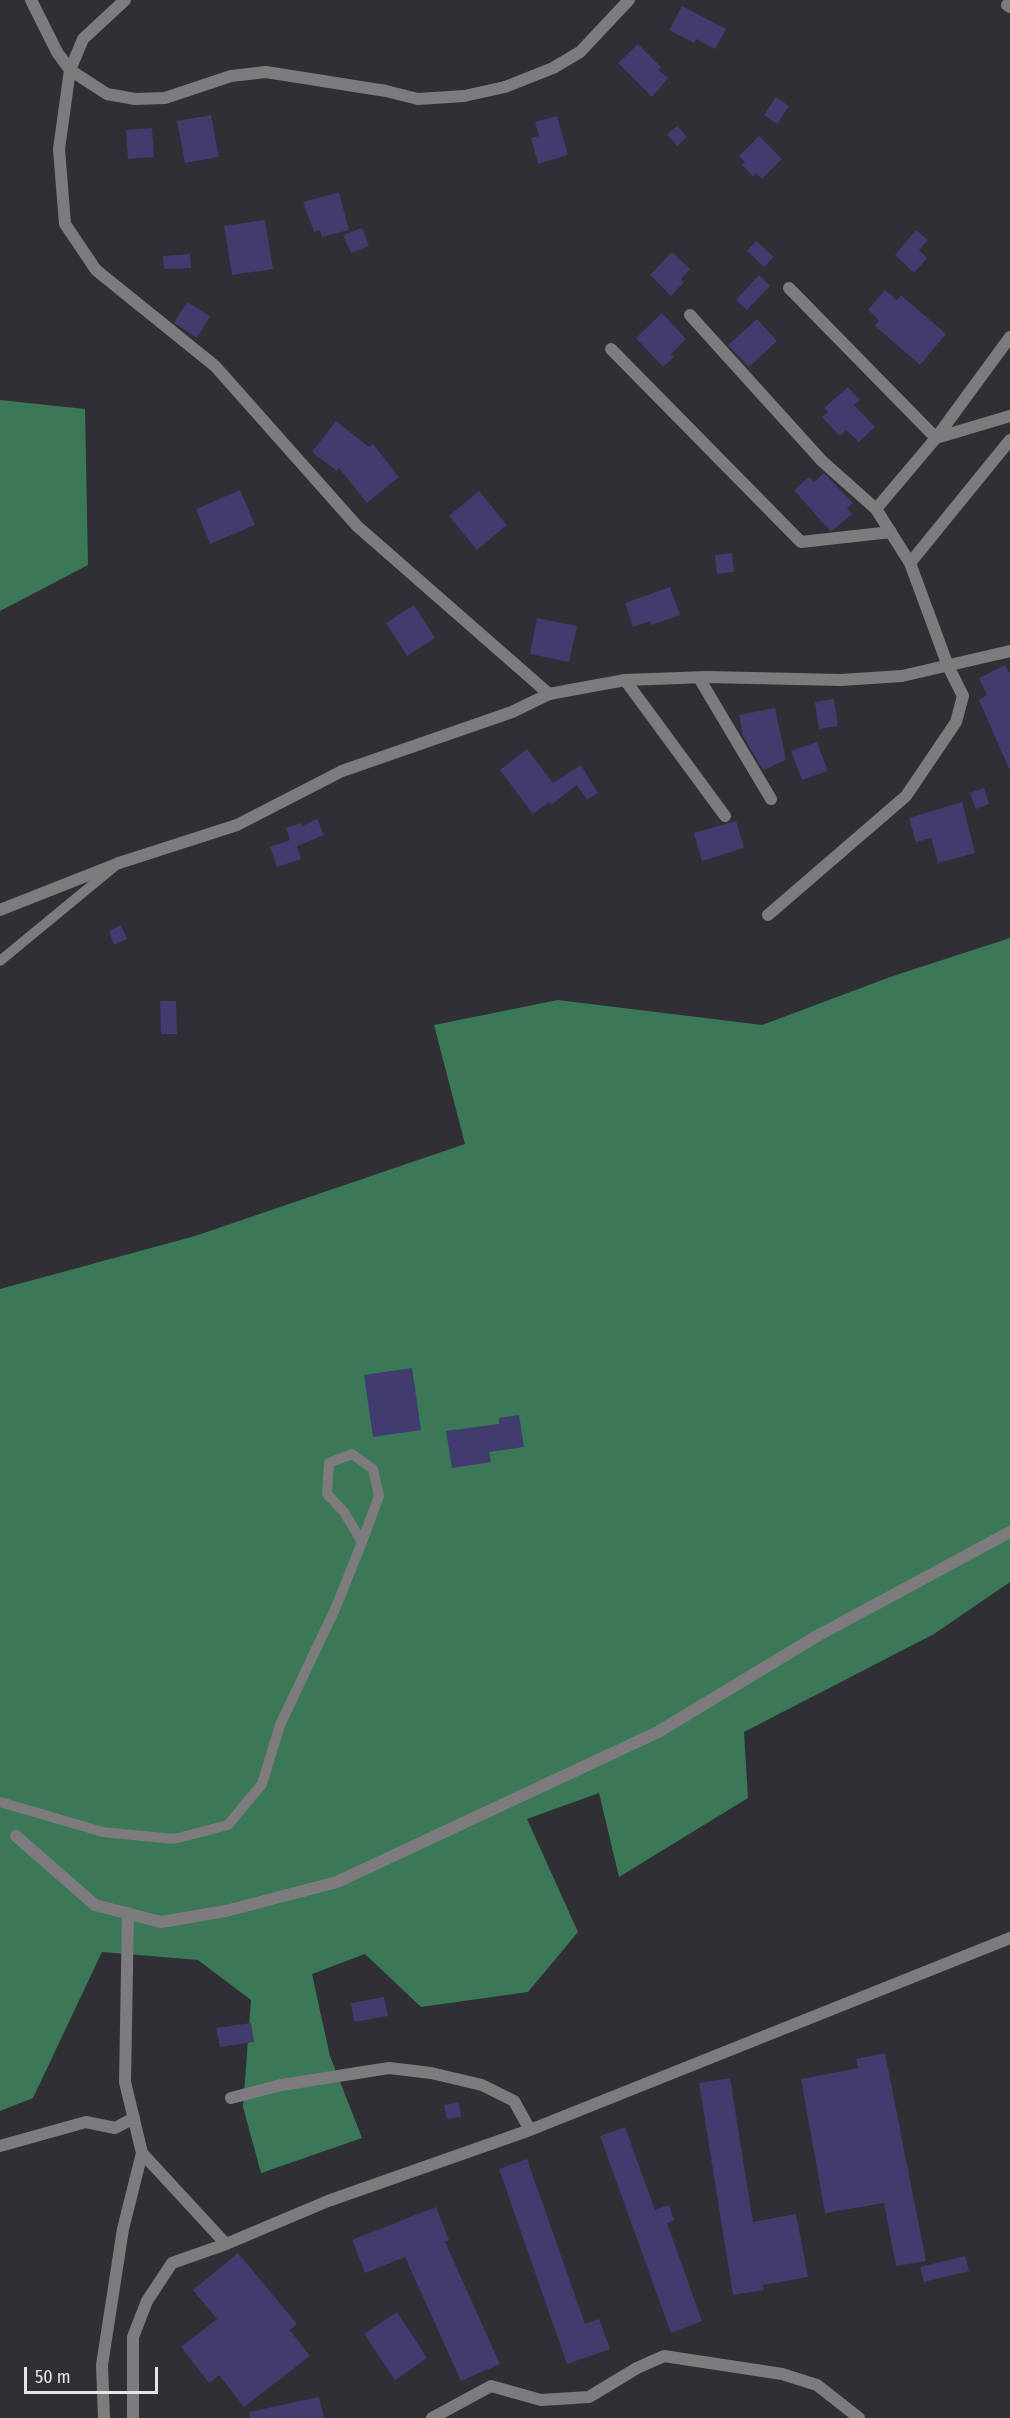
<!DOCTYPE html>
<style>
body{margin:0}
#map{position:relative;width:1010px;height:2418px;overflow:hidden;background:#2f2f35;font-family:"Fira Sans Condensed",sans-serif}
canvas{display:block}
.scale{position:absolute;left:24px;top:2367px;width:134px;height:27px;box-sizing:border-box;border:3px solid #e5e5e9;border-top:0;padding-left:8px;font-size:18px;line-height:21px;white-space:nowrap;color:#e5e5e9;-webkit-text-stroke:4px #2f2f35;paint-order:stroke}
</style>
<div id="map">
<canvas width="1010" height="2418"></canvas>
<div class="scale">50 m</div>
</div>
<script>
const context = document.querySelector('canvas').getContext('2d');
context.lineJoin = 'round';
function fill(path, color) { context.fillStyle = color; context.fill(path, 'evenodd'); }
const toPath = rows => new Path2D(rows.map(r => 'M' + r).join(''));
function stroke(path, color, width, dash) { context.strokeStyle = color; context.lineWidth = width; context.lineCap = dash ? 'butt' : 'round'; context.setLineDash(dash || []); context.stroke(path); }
fill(toPath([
 [0,400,85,409,88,565,0,611],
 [1010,938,1010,1582,934,1634,744,1732,748,1798,619,1877,599,1793,527,1819,578,1932,528,1992,421,2007,365,1954,312,1974,330,2056,362,2138,261,2173,243,2107,251,2000,198,1960,102,1952,33,2098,0,2111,0,1289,195,1236,465,1144,434,1025,558,1000,762,1025,893,976]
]), '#3a7857');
fill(toPath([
 [682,6,726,29,715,49,696,39,694,43,669,30],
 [638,44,661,67,658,70,668,78,652,97,618,63],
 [776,97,789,106,777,124,764,115],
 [211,115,219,157,185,163,177,121],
 [557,116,568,155,538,164,531,138,539,136,535,122],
 [677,126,687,137,677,146,667,134],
 [152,128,154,157,128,159,126,130],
 [759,136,782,159,762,179,756,173,753,176,742,165,745,162,739,156],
 [339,192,349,230,322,237,320,230,314,232,303,202],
 [265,220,273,269,232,275,224,226],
 [362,228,369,246,351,253,343,235],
 [916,230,928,240,919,250,927,258,914,273,895,255],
 [756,241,774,257,764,267,747,251],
 [672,252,690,269,681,279,684,282,671,296,650,275],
 [190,254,191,268,164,269,163,256],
 [759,275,770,286,747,310,736,300],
 [885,290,897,300,901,295,946,334,920,365,875,326,879,320,868,310],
 [187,302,210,316,197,338,174,323],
 [662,313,686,339,671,354,674,357,663,367,636,338],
 [757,319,777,341,749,367,728,345],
 [848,387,860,400,854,405,875,427,859,442,846,430,840,436,822,417,828,412,824,408],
 [336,421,369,447,373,444,399,477,367,503,339,468,337,471,312,452],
 [824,473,853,503,847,508,852,514,833,530,830,531,794,490,809,477,814,482],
 [240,490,255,525,210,544,196,509],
 [479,491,507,525,477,550,449,516],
 [732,553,734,572,717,574,715,555],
 [670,587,680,615,651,625,650,621,633,627,625,603],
 [414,605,435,638,407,656,386,623],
 [537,618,577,626,569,662,530,654],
 [1005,665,1010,674,1010,771,979,700,987,695,979,678],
 [834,699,838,726,819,729,815,702],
 [775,708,786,760,763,770,743,736,739,715],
 [817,742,828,771,802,780,791,751],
 [527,749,553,783,581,765,598,793,587,800,577,785,551,805,549,802,533,814,500,770],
 [984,788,989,804,976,809,970,793],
 [962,802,975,853,938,863,931,838,916,842,909,818],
 [317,819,324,835,297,846,301,859,277,867,270,847,290,840,286,828,301,823,302,826],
 [736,821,744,848,702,861,694,833],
 [121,925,127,939,114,945,109,931],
 [160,1001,176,1001,177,1034,161,1034],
 [412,1368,421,1430,373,1437,364,1375],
 [519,1415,524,1447,489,1452,491,1462,452,1468,446,1431,499,1424,499,1418],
 [384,1997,388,2016,354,2022,351,2003],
 [251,2023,254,2042,220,2047,216,2028],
 [885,2053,926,2261,896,2266,884,2203,825,2213,801,2079,858,2068,856,2059],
 [730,2078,753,2222,796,2214,808,2277,763,2285,764,2290,733,2295,699,2083],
 [459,2102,461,2117,447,2119,444,2105],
 [625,2127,655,2210,669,2205,674,2220,667,2223,702,2321,671,2333,600,2136],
 [527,2159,585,2324,599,2319,610,2349,567,2364,499,2169],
 [436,2207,449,2240,445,2242,500,2364,461,2381,405,2257,365,2273,352,2240],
 [238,2253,297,2324,290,2330,310,2356,244,2407,219,2375,209,2383,181,2347,217,2319,193,2290],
 [965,2256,969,2271,924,2282,920,2267],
 [397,2312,427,2358,395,2380,364,2334],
 [319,2397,324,2418,250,2418,249,2412]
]), '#413b6e');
stroke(toPath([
 [0,961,114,867],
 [0,1802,103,1832,174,1839,228,1825,262,1784,280,1725,336,1607,362,1542,379,1496,373,1469,352,1454,329,1463,327,1494,344,1512,362,1542]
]), '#7d7b7d', 10);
stroke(toPath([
 [31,0,57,52,70,70,107,94,135,99,165,98,231,76,266,72,386,91,418,99,464,96,505,87,553,68,580,52,629,0],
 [125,0,83,39,70,70,59,149,65,224,96,270,215,366,357,526,549,694],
 [1007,5,1010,7],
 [789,288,936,438,1010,416],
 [690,315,822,461,876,509,910,563,948,666,963,696,956,722,906,796,768,915],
 [611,349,801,542,891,532],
 [876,509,936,438,1010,337],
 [910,563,1010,440],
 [699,678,771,799],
 [625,680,725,816],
 [0,910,119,863],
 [16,1836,95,1905,161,1922,226,1911,337,1882,658,1732,817,1636,1010,1532],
 [128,1913,125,2082,142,2153,226,2244],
 [231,2098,281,2085,389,2068,431,2073,482,2085,514,2101,530,2130],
 [0,2146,86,2122,115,2128,134,2118],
 [104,2418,102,2365,123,2229,142,2153],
 [133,2418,133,2337,147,2301,172,2263,226,2244,328,2201,530,2130,1010,1938],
 [432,2418,491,2386,541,2400,589,2397,637,2368,664,2356,782,2374,817,2385,859,2418]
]), '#7d7b7d', 12);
stroke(toPath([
 [119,863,237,825,342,771,512,712,549,694,625,680,707,677,841,680,902,676,1010,651]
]), '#7d7b7d', 12);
</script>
